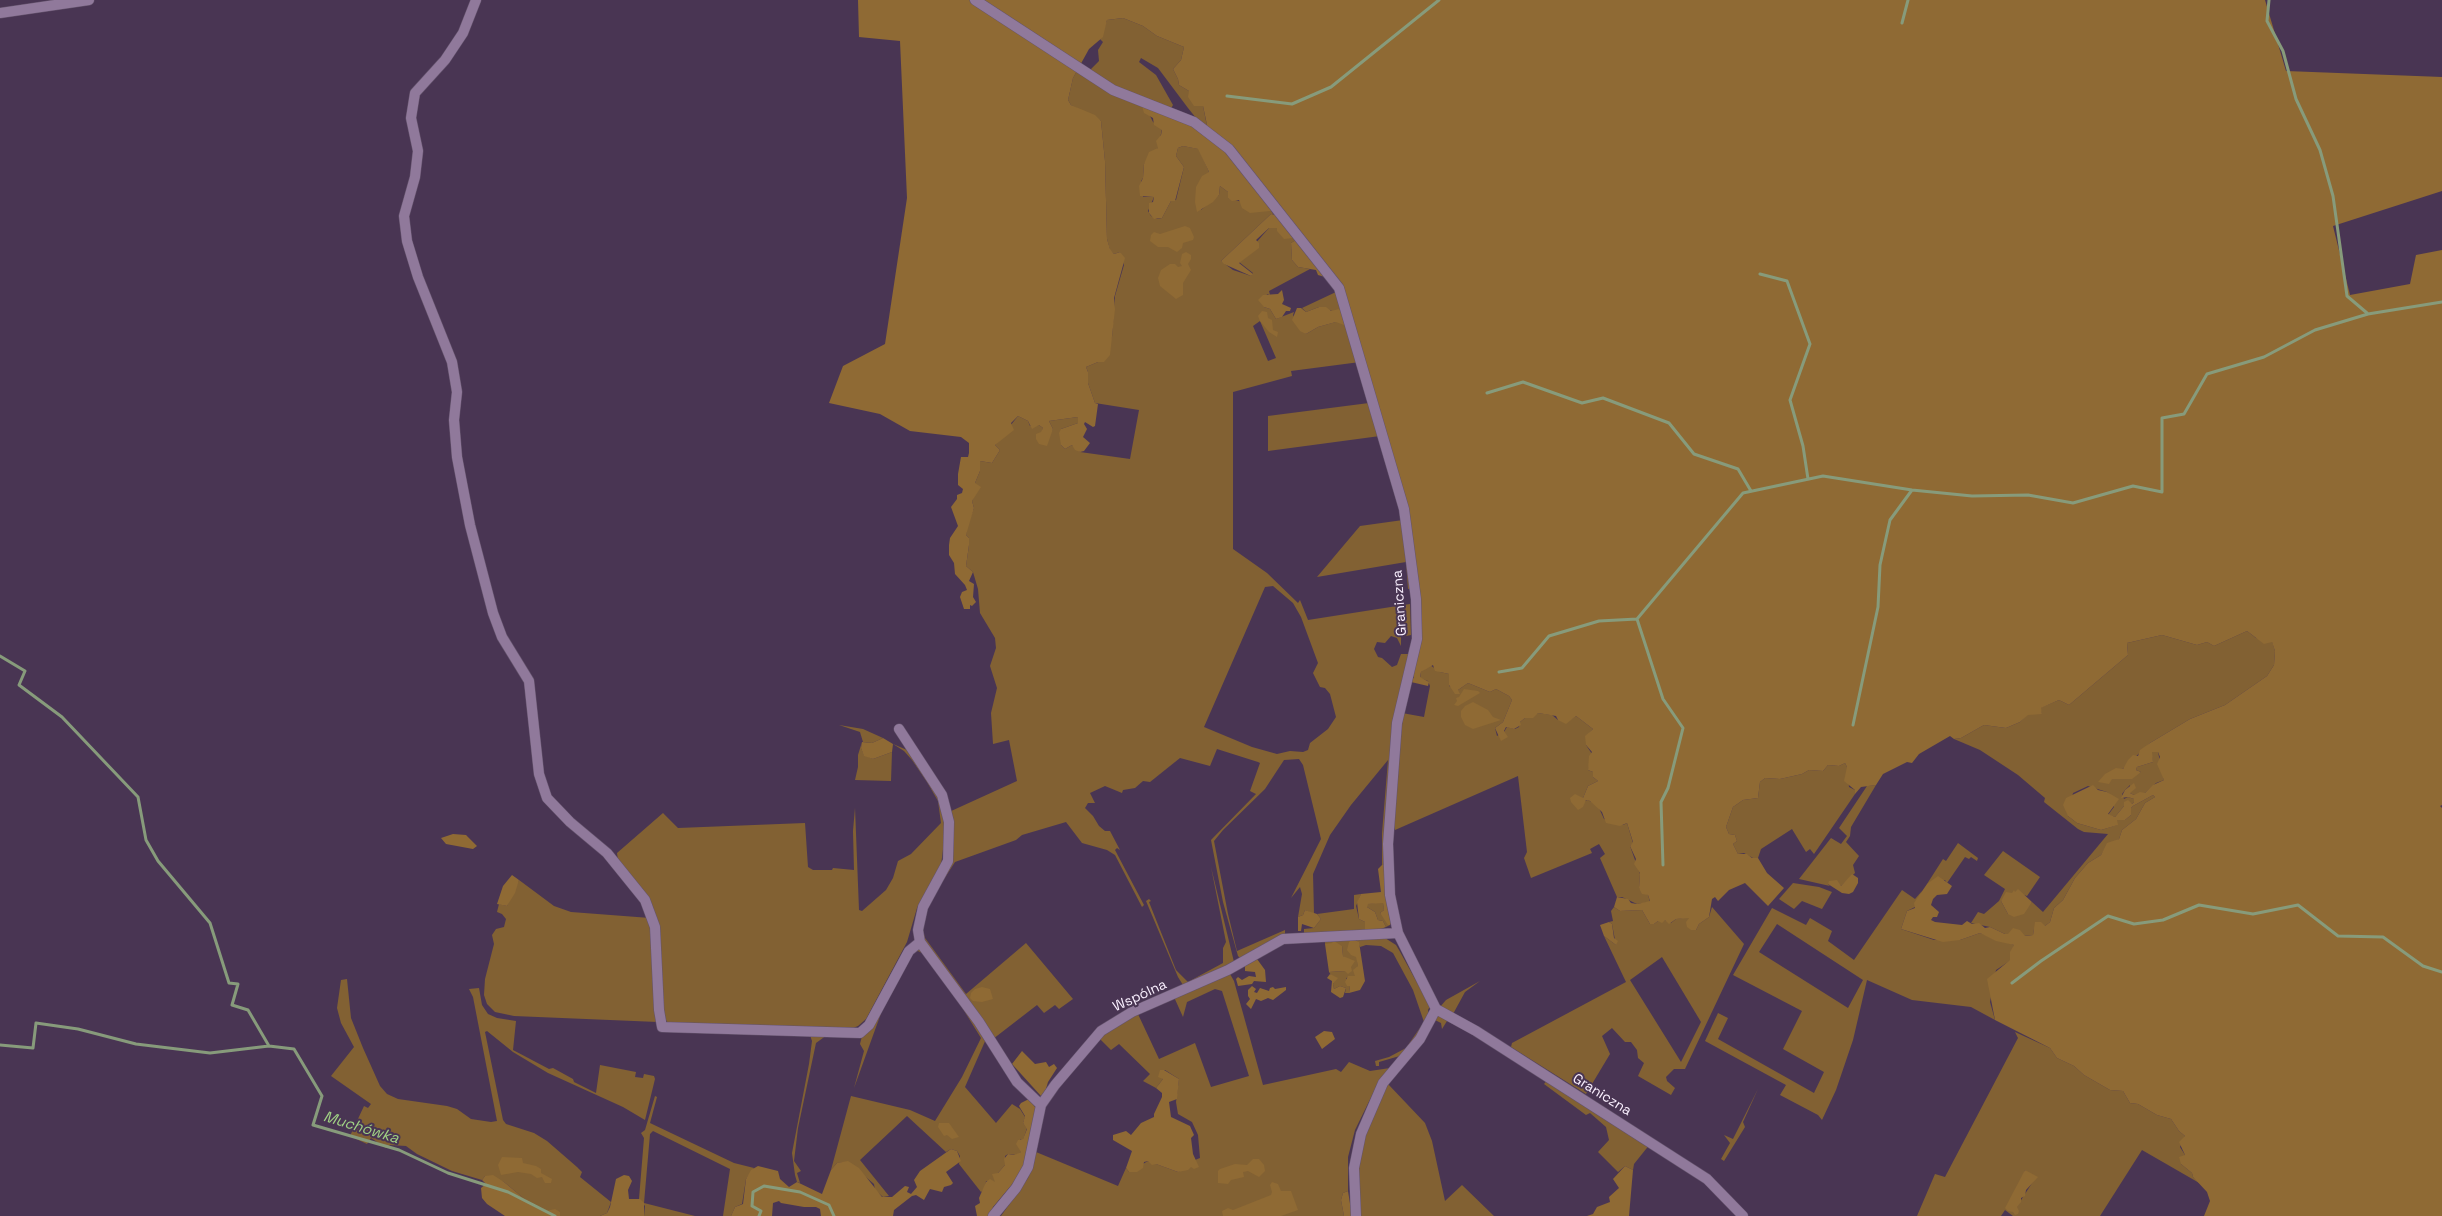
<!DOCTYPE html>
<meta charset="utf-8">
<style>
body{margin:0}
canvas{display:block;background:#493553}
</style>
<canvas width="2442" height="1216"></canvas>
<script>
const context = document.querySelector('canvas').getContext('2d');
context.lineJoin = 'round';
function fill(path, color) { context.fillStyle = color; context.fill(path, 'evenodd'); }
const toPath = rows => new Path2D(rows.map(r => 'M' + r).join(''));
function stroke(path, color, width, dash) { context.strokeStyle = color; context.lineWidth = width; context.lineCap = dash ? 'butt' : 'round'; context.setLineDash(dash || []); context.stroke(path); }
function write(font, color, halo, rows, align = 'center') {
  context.font = font + ' "Space Grotesk",sans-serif'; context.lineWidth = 4; context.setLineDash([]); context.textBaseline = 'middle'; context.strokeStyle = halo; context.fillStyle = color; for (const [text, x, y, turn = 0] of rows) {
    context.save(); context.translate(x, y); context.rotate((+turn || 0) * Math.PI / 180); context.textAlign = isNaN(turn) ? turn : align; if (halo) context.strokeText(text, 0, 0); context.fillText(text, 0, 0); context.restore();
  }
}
fill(toPath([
 [1123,18,1143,26,1157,36,1184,47,1181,60,1173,69,1178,79,1179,85,1189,91,1203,106,1207,126,1204,128,1188,108,1158,68,1141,58,1139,62,1156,75,1173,105,1170,110,1114,87,1090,70,1099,61,1098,50,1103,42,1100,39,1107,20],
 [1078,69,1145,106,1153,122,1162,129,1158,148,1144,164,1143,178,1141,181,1143,197,1154,197,1148,211,1151,216,1157,219,1162,218,1171,201,1176,200,1184,167,1176,156,1178,148,1183,146,1199,149,1209,172,1201,210,1219,195,1220,186,1228,192,1228,198,1271,210,1273,214,1271,214,1221,261,1233,270,1251,276,1253,273,1239,262,1269,228,1277,228,1298,239,1291,243,1292,260,1298,267,1310,269,1269,291,1270,295,1267,294,1264,307,1270,309,1276,319,1294,312,1293,315,1298,326,1306,334,1318,327,1346,319,1360,362,1291,371,1292,376,1233,392,1233,549,1267,573,1298,603,1300,600,1308,620,1410,604,1411,635,1401,637,1401,646,1397,638,1391,636,1385,643,1377,642,1374,649,1378,657,1382,658,1392,667,1397,665,1401,654,1408,654,1410,659,1385,865,1382,865,1382,833,1388,760,1351,805,1330,835,1313,874,1314,914,1305,910,1303,915,1298,917,1302,894,1300,887,1291,898,1321,839,1303,765,1299,759,1284,760,1265,789,1223,830,1214,841,1228,914,1237,951,1285,930,1285,935,1240,958,1238,956,1223,902,1211,840,1256,794,1250,791,1260,763,1258,762,1217,749,1210,766,1180,758,1150,782,1143,781,1135,788,1123,790,1122,793,1105,786,1090,793,1095,803,1088,803,1085,808,1093,816,1099,826,1105,831,1110,831,1120,850,1117,848,1115,850,1144,905,1142,907,1115,855,1107,850,1082,843,1066,822,1022,835,1016,840,955,862,928,904,923,930,925,938,966,994,1026,943,1073,999,1059,1009,1055,1005,1044,1013,1037,1005,993,1039,924,941,921,931,924,910,944,873,949,812,1017,781,1009,740,993,744,991,713,997,688,990,666,996,648,995,638,980,613,978,589,973,572,966,566,969,545,969,538,966,535,967,526,974,508,972,501,976,491,975,483,980,471,980,461,992,463,1000,450,995,445,1018,416,1028,421,1030,426,1039,425,1043,428,1042,432,1049,436,1053,429,1049,421,1078,417,1078,423,1061,429,1061,445,1065,449,1072,445,1080,452,1130,459,1139,410,1095,403,1088,383,1088,372,1086,367,1098,362,1112,337,1115,296,1124,265,1120,252,1114,254,1110,250,1107,239,1105,161,1101,121,1071,105,1068,100,1073,78],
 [1260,321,1276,358,1268,361,1253,326],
 [1273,586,1293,603,1301,617,1318,663,1313,673,1320,687,1325,688,1330,694,1336,717,1328,729,1310,743,1308,750,1303,752,1290,751,1277,754,1252,747,1204,727,1265,587],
 [1336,292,1345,315,1319,307,1306,312,1302,308],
 [1369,403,1380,436,1268,451,1268,416],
 [1403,520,1412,588,1408,589,1406,562,1317,577,1360,526],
 [2247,631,2256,638,2272,641,2275,651,2274,665,2267,676,2225,705,2190,719,2150,743,2112,779,2126,778,2141,772,2136,770,2137,767,2153,762,2151,752,2158,752,2164,780,2156,783,2144,794,2134,795,2130,793,2130,785,2125,790,2122,794,2124,799,2128,797,2134,799,2134,802,2132,804,2124,802,2124,806,2115,817,2108,815,2114,807,2113,797,2107,792,2088,786,2073,793,2068,816,2077,823,2101,830,2117,825,2117,820,2125,820,2131,815,2131,808,2133,806,2153,795,2155,797,2145,803,2136,819,2122,830,2119,839,2106,847,2101,855,2088,863,2075,878,2063,900,2054,908,2050,922,2045,926,2034,929,2033,935,2024,936,2005,934,1990,927,1971,923,1978,912,1984,914,1999,901,2005,889,1984,875,2003,851,2040,877,2027,896,2015,892,2001,901,2008,914,2027,908,2032,902,2043,912,2108,834,2084,832,2078,829,2044,802,2045,798,2018,775,1980,750,1954,739,1961,738,1984,725,2006,728,2020,722,2028,714,2042,714,2040,708,2059,700,2069,705,2128,655,2127,643,2162,635,2197,645,2207,642,2214,646],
 [1430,665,1440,672,1449,674,1449,686,1458,690,1468,683,1490,692,1496,689,1509,696,1512,700,1503,722,1495,728,1497,736,1504,732,1507,727,1515,729,1519,727,1520,722,1525,718,1538,713,1552,715,1558,720,1570,720,1576,716,1593,729,1589,733,1586,745,1592,754,1588,770,1593,772,1593,777,1598,781,1588,786,1583,798,1584,802,1587,800,1597,804,1604,819,1623,825,1627,823,1633,843,1630,846,1640,874,1639,888,1648,895,1650,902,1637,904,1622,897,1617,897,1600,858,1605,854,1599,844,1590,849,1592,853,1531,878,1524,858,1527,852,1518,776,1395,830,1393,822,1402,713,1424,717,1430,686,1428,681,1420,678,1421,672],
 [839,725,863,729,883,738,872,743,863,742,860,732],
 [862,742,861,748,864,755,873,759,892,752,891,781,855,780,858,767,858,755],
 [893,744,907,750,937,795,944,814,944,842,941,865,917,908,907,942,866,1019,858,1026,851,1029,668,1023,663,1016,657,925,618,860,617,853,663,813,678,828,805,823,808,867,813,870,832,870,833,868,854,870,853,831,855,808,859,910,862,911,886,890,893,878,898,861,911,854,941,823,938,801,927,782,912,760,904,751],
 [1845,763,1847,767,1849,787,1855,790,1855,794,1814,854,1810,849,1806,852,1792,829,1761,849,1758,858,1753,858,1744,853,1738,854,1733,844,1737,841,1735,835,1729,834,1726,827,1733,807,1743,800,1758,798,1760,782,1765,778,1780,779,1802,774,1809,770,1823,771,1828,765,1839,766],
 [1876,785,1851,827,1850,836,1846,842,1859,856,1853,865,1855,873,1841,886,1834,882,1828,884,1830,886,1799,879,1831,838,1841,844,1847,836,1839,828,1867,786],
 [1958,843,1978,858,1977,861,1971,857,1969,859,1965,857,1947,883,1945,880,1927,884,1943,859,1946,861],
 [1211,867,1234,962,1208,976,1183,985,1178,977,1146,901,1149,899,1151,901,1149,902,1176,970,1188,982,1223,963,1223,948,1226,942],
 [519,880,554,906,571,912,650,918,658,1022,514,1016,495,1012,487,1004,484,995,485,979,494,944,492,935,496,929,504,927,506,919,502,914,497,912,499,904,507,906],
 [1793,883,1819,887,1832,892,1822,909,1802,901,1794,909,1779,899],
 [1902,890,1915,899,1922,891,1915,907,1907,911,1901,929,1934,940,1960,940,1980,933,2014,945,2011,960,1996,970,1990,1002,1995,1020,1971,1007,1912,1000,1867,980,1853,1040,1836,1090,1822,1120,1818,1115,1780,1095,1786,1085,1705,1041,1718,1013,1728,1018,1718,1039,1814,1093,1824,1072,1783,1049,1802,1011,1733,975,1772,908,1806,925,1810,918,1832,931,1828,941,1854,960],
 [1777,924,1863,980,1848,1008,1759,952],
 [1361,894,1356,906,1359,919,1365,922,1365,930,1304,934,1304,929,1314,928,1321,919,1317,914,1354,909,1354,895],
 [1383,902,1384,910,1380,913,1390,925,1386,927,1383,921,1378,920,1375,912,1367,907,1367,904],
 [1614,907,1620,911,1642,910,1650,924,1654,924,1658,921,1665,920,1671,923,1676,919,1690,917,1691,930,1696,930,1699,924,1709,917,1712,907,1744,944,1685,1069,1674,1069,1666,1077,1667,1081,1675,1088,1671,1095,1638,1076,1644,1063,1638,1058,1637,1050,1631,1042,1625,1042,1612,1028,1602,1036,1610,1054,1586,1094,1511,1047,1512,1043,1626,982,1604,936,1616,945,1612,924,1609,922,1613,921,1611,911],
 [1662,957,1701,1022,1681,1062,1630,980],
 [1385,938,1396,945,1399,950,1430,1006,1428,1010,1429,1017,1403,1055,1379,1062,1379,1066,1376,1066,1375,1061,1389,1057,1406,1048,1424,1022,1413,990,1393,953,1381,946,1366,945,1360,947,1356,939,1358,966,1355,976,1346,978,1350,986,1349,993,1345,993,1346,988,1340,986,1334,989,1333,984,1335,981,1329,972,1345,971,1346,958,1343,956,1342,946,1325,944,1325,939],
 [919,949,925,952,986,1039,965,1087,996,1123,1012,1104,1020,1109,1025,1117,1023,1123,1027,1128,1023,1140,1020,1139,1021,1152,1016,1155,1008,1154,1005,1156,1005,1165,998,1173,995,1183,986,1181,985,1189,981,1192,959,1164,960,1156,957,1151,951,1149,946,1152,907,1116,860,1160,889,1196,883,1197,875,1190,874,1184,848,1162,837,1163,831,1170,851,1096,910,1110,935,1121,962,1077,981,1038,950,988,924,954,918,951,913,953],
 [1230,974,1234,981,1263,1085,1336,1069,1341,1072,1349,1062,1370,1071,1390,1068,1380,1079,1355,1130,1348,1157,1348,1191,1343,1193,1341,1200,1344,1216,1001,1216,1028,1178,1036,1152,1118,1186,1126,1168,1129,1172,1148,1161,1178,1172,1191,1166,1195,1160,1200,1158,1198,1135,1192,1122,1178,1114,1176,1102,1179,1079,1165,1070,1160,1070,1163,1079,1156,1088,1143,1081,1150,1074,1119,1044,1111,1050,1099,1038,1096,1040,1137,1012,1159,1059,1195,1043,1211,1087,1249,1076,1222,991,1215,989,1187,1002,1183,1017,1174,997],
 [347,979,351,1018,363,1048,380,1086,387,1094,398,1099,447,1106,457,1109,471,1119,491,1122,497,1121,473,997,469,989,479,988,482,1005,488,1014,497,1018,516,1021,513,1050,549,1069,553,1068,573,1079,574,1082,596,1093,600,1065,636,1072,635,1077,643,1078,644,1074,654,1076,655,1079,645,1120,623,1107,548,1073,513,1052,487,1031,485,1032,503,1120,506,1124,534,1133,547,1141,577,1167,582,1172,580,1177,611,1202,607,1213,600,1216,560,1216,560,1212,546,1211,540,1207,533,1206,504,1182,485,1176,482,1180,452,1171,417,1154,406,1146,390,1145,386,1148,371,1138,367,1144,350,1136,364,1106,368,1108,371,1104,331,1076,354,1047,341,1023,337,1008,341,980],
 [1480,981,1465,992,1453,1014,1440,1007,1446,1000],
 [884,1005,854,1088,864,1051,860,1044,862,1036],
 [1439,1015,1447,1021,1442,1029,1441,1023,1435,1020,1388,1084,1425,1123,1432,1141,1445,1201,1462,1185,1494,1216,1357,1216,1355,1169,1362,1134,1382,1089,1433,1021],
 [2015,1032,2050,1048,2057,1058,2074,1066,2084,1075,2110,1090,2123,1091,2130,1103,2138,1104,2157,1115,2171,1119,2179,1131,2185,1136,2180,1147,2185,1155,2181,1164,2192,1173,2193,1177,2201,1184,2142,1150,2100,1216,2013,1216,2005,1210,2001,1216,1917,1216,1935,1174,1945,1177,2018,1038],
 [2025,1170,2034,1180,2014,1211],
 [810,1035,827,1035,816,1043,798,1128,794,1161,801,1171,797,1173,800,1183,797,1182,795,1175,792,1153,809,1064,812,1041],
 [1548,1079,1650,1144,1634,1164,1633,1170,1625,1166,1618,1172,1598,1152,1609,1140,1606,1127,1590,1113,1586,1115,1544,1084],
 [1758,1089,1743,1122,1745,1127,1724,1161,1721,1159,1730,1143,1724,1135,1733,1139],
 [655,1096,657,1097,650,1123,734,1163,754,1168,746,1179,742,1204,735,1207,731,1216,723,1216,730,1169,653,1131,650,1134,644,1203,695,1216,644,1216,645,1206,639,1199,644,1138,641,1133,645,1130]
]), '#826133');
fill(toPath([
 [858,0,2265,0,2286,71,2442,77,2442,191,2333,226,2350,295,2410,284,2416,255,2442,250,2442,805,2440,806,2442,808,2442,1216,2204,1216,2210,1201,2207,1192,2193,1177,2192,1173,2181,1164,2179,1157,2185,1155,2179,1142,2185,1136,2179,1131,2171,1119,2157,1115,2138,1104,2130,1103,2123,1091,2110,1090,2084,1075,2074,1066,2057,1058,2050,1048,1995,1020,1987,979,2010,960,2010,952,2014,945,1996,941,1980,933,1960,940,1943,942,1901,929,1907,911,1915,908,1914,903,1927,884,1938,876,1952,886,1947,894,1937,895,1933,899,1931,905,1939,912,1937,917,1933,917,1931,920,1935,922,1962,925,1967,921,1972,924,1979,923,1985,928,1990,927,2005,934,2008,934,2013,928,2020,930,2025,936,2033,935,2035,922,2041,922,2045,926,2050,922,2054,908,2063,900,2075,878,2088,863,2101,855,2107,843,2119,839,2122,830,2136,819,2145,803,2155,797,2153,795,2133,806,2131,808,2131,815,2125,820,2117,820,2118,825,2101,830,2077,823,2068,816,2063,805,2066,798,2093,785,2098,790,2107,792,2119,799,2108,814,2115,817,2124,806,2124,802,2128,800,2132,804,2134,802,2134,799,2128,797,2121,798,2125,790,2134,783,2136,788,2130,793,2134,795,2140,792,2145,793,2153,785,2164,780,2157,764,2160,757,2158,752,2152,752,2153,762,2137,767,2136,770,2141,772,2132,779,2112,779,2109,784,2098,782,2105,774,2116,768,2123,769,2128,760,2133,755,2138,756,2140,750,2150,743,2190,719,2225,705,2267,676,2274,665,2275,651,2272,642,2264,644,2247,631,2214,646,2207,642,2197,645,2162,635,2127,643,2128,655,2069,705,2059,700,2041,708,2042,714,2028,715,2020,722,2006,728,1984,725,1961,738,1954,739,1950,736,1919,754,1912,763,1907,762,1883,774,1876,785,1861,787,1855,794,1855,790,1844,781,1847,767,1845,763,1839,766,1828,765,1823,771,1809,770,1802,774,1780,779,1765,778,1760,782,1758,798,1743,800,1733,807,1726,827,1729,834,1735,835,1737,841,1733,844,1738,854,1747,854,1752,858,1758,858,1767,873,1784,888,1768,906,1745,883,1729,890,1718,901,1715,897,1712,899,1709,917,1699,924,1696,930,1691,930,1687,927,1686,922,1689,918,1676,919,1669,924,1665,920,1662,923,1658,921,1654,924,1650,924,1642,910,1620,911,1614,907,1617,897,1628,899,1631,903,1637,904,1650,901,1648,895,1642,894,1639,888,1640,873,1634,864,1636,859,1630,846,1633,842,1627,823,1620,826,1606,823,1602,812,1590,801,1586,800,1583,807,1578,810,1571,802,1570,798,1575,794,1583,798,1588,786,1598,781,1593,777,1593,772,1588,770,1589,756,1592,752,1586,745,1585,736,1593,729,1576,716,1566,724,1558,720,1556,716,1538,713,1533,718,1525,718,1520,722,1521,725,1514,729,1506,727,1504,731,1508,737,1501,741,1495,728,1503,722,1512,700,1509,696,1496,689,1490,692,1468,683,1458,690,1460,694,1455,694,1449,685,1449,674,1435,671,1433,665,1421,672,1420,677,1429,682,1428,686,1411,682,1414,677,1412,675,1419,596,1405,496,1342,289,1325,277,1318,275,1316,270,1298,267,1292,260,1291,243,1301,237,1277,205,1270,211,1250,213,1242,208,1239,200,1232,201,1228,198,1228,192,1220,186,1219,195,1213,202,1197,212,1195,202,1196,187,1202,176,1209,172,1198,149,1183,146,1178,148,1176,156,1184,167,1175,201,1171,201,1162,218,1154,219,1149,213,1149,203,1153,202,1154,197,1140,196,1139,186,1143,178,1144,164,1149,152,1158,148,1156,141,1161,135,1162,130,1154,125,1153,118,1144,113,1142,106,1207,126,1206,120,1203,106,1194,106,1188,97,1189,91,1179,85,1178,79,1173,69,1181,60,1184,47,1157,36,1143,26,1123,18,1107,20,1103,37,1089,49,1073,78,1068,100,1071,105,1095,115,1101,121,1105,161,1107,239,1110,249,1114,254,1120,252,1125,258,1114,298,1115,309,1110,355,1104,362,1098,362,1086,367,1088,372,1088,383,1095,403,1098,404,1095,426,1093,427,1085,422,1084,424,1087,429,1083,437,1090,443,1084,451,1080,452,1075,450,1072,445,1065,449,1061,445,1059,433,1061,429,1078,423,1078,417,1049,421,1053,429,1047,446,1039,444,1036,439,1036,434,1041,432,1043,428,1039,425,1032,429,1028,421,1018,416,1011,423,1014,430,995,445,1000,450,992,463,980,461,980,471,975,483,981,487,972,501,974,508,966,535,969,538,969,545,966,566,973,572,969,581,974,584,973,597,976,602,972,606,970,605,970,609,964,609,960,597,962,592,967,590,965,585,955,574,954,563,949,555,949,545,950,538,958,526,951,507,957,499,957,495,962,493,963,489,958,485,958,474,961,457,968,457,969,453,969,443,961,437,910,431,880,414,829,403,843,366,885,344,907,198,900,41,859,37],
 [1271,214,1276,215,1293,238,1284,239,1277,231,1277,228,1269,228,1256,240,1259,243,1259,248,1239,263,1253,274,1251,276,1224,264,1221,261],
 [1185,226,1190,228,1194,237,1193,240,1183,243,1182,248,1177,252,1168,247,1158,247,1150,241,1151,235,1154,232,1160,234],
 [1186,252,1191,255,1191,259,1188,264,1191,270,1183,283,1183,295,1176,299,1160,286,1158,278,1161,270,1170,264,1175,264,1178,267,1182,266,1180,263,1182,254],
 [1282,290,1284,300,1282,304,1291,308,1290,311,1286,311,1282,317,1276,319,1270,309,1264,307,1258,300,1263,295,1278,294],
 [1319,307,1326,307,1331,311,1339,309,1346,319,1344,325,1336,322,1318,327,1306,334,1300,331,1292,320,1297,308,1301,308,1306,312],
 [1262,311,1267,312,1268,318,1272,320,1273,330,1278,332,1277,337,1269,332,1260,321,1258,316],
 [1464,689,1478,691,1480,693,1458,706,1454,705,1457,701,1456,698,1459,697],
 [1473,702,1488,710,1493,717,1501,720,1473,729,1465,725,1461,717,1461,711,1465,706],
 [883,738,893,744,892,752,873,759,864,756,861,748,862,742,872,743],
 [453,834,466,835,477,846,473,849,446,844,441,838],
 [1382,865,1385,865,1394,918,1390,925,1388,925,1380,913,1384,910,1383,903,1368,904,1367,907,1375,912,1378,920,1383,921,1386,927,1378,930,1365,930,1365,922,1359,919,1357,902,1361,894,1381,892,1378,869],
 [1852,874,1858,878,1858,883,1853,892,1849,894,1842,893,1828,884,1829,881,1837,880,1841,886],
 [512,875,519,880,515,893,507,906,497,904,503,886],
 [2018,889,2032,902,2024,914,2014,917,2008,914,2001,901,2006,892,2012,893,2014,890,2015,892],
 [1305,910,1317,914,1321,919,1314,928,1302,924,1301,931,1298,931,1298,917,1303,915],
 [1609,922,1612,924,1614,938,1618,941,1616,945,1604,936,1600,925],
 [1353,939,1359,942,1365,981,1360,990,1349,993,1350,986,1347,986,1345,982,1348,976,1355,976,1353,970,1358,966,1356,957,1351,955,1347,950,1349,942],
 [1334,941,1342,946,1343,956,1355,961,1351,967,1352,971,1348,974,1345,971,1329,972,1325,944,1332,943],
 [1257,959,1265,970,1266,982,1254,981,1252,984,1238,986,1236,979,1238,977,1242,980,1249,976,1256,977,1255,972,1245,971,1245,966],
 [1330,974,1338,978,1333,984,1334,989,1340,986,1346,988,1343,997,1340,998,1331,992,1332,981,1327,978],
 [1252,986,1256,989,1254,992,1257,993,1260,988,1269,991,1270,988,1273,987,1275,989,1286,987,1286,990,1273,1000,1268,998,1261,1001,1256,999,1251,1009,1246,1004,1250,999,1248,996,1248,990],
 [982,987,990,989,993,999,982,1002,973,1001,970,998,971,993,975,989],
 [1324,1031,1332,1032,1335,1039,1322,1049,1315,1037],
 [1022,1051,1035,1064,1046,1062,1049,1067,1054,1064,1057,1068,1048,1082,1045,1092,1041,1096,1012,1064],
 [1160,1070,1164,1070,1179,1079,1177,1099,1169,1102,1171,1117,1190,1126,1194,1135,1191,1138,1193,1154,1199,1167,1194,1169,1191,1167,1188,1170,1178,1172,1156,1164,1152,1165,1148,1161,1144,1162,1143,1168,1137,1172,1129,1172,1126,1168,1132,1151,1113,1140,1113,1135,1126,1131,1131,1135,1141,1123,1154,1117,1154,1114,1162,1097,1162,1093,1156,1088,1163,1079,1158,1077],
 [1029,1099,1038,1111,1027,1161,1019,1176,993,1207,990,1216,977,1216,975,1206,980,1203,979,1198,986,1182,990,1179,995,1182,992,1174,998,1173,1005,1165,1004,1159,1008,1154,1014,1155,1021,1152,1016,1144,1018,1140,1023,1139,1027,1129,1023,1123,1025,1116,1019,1106,1021,1103],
 [939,1123,949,1123,959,1137,952,1139,947,1135,944,1136,938,1127],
 [951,1149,957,1151,961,1161,946,1172,953,1183,951,1185,944,1187,942,1192,930,1189,924,1200,916,1195,912,1196,894,1210,893,1216,821,1216,820,1209,816,1207,804,1207,781,1203,779,1201,773,1203,772,1216,731,1216,735,1207,743,1204,746,1179,751,1170,758,1166,778,1171,780,1179,789,1187,797,1182,822,1194,831,1170,837,1163,848,1161,859,1168,882,1197,892,1197,905,1186,909,1187,907,1192,911,1194,917,1187,914,1180,920,1171],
 [502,1157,522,1158,523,1163,536,1166,541,1169,541,1173,552,1179,551,1183,545,1183,542,1177,537,1178,531,1174,518,1172,501,1175,498,1165],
 [1253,1159,1259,1159,1264,1165,1265,1171,1259,1177,1248,1171,1243,1172,1244,1177,1231,1180,1228,1184,1218,1183,1218,1171,1220,1169,1235,1164,1247,1165],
 [1625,1166,1633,1170,1629,1216,1587,1216,1593,1214,1597,1207,1610,1202,1609,1197,1619,1188,1613,1179],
 [2025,1170,2038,1177,2026,1190,2025,1196,2021,1198,2021,1202,2017,1207,2019,1211,2018,1214,2015,1215,2013,1212,2008,1211,2005,1208],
 [493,1175,504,1182,533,1206,540,1207,546,1211,555,1209,560,1212,560,1216,505,1216,487,1204,482,1198,481,1188,486,1184,482,1180,485,1176],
 [624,1175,629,1176,632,1181,628,1190,629,1199,640,1199,644,1203,644,1216,600,1216,607,1213,610,1207,616,1179],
 [1272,1182,1278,1184,1281,1191,1291,1191,1298,1210,1281,1216,1223,1216,1222,1211,1228,1208,1233,1210,1271,1195,1272,1192,1270,1185],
 [1348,1191,1352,1216,1344,1216,1341,1200,1343,1193]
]), '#8f6a34');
stroke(toPath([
 [2269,0,2267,21,2283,51,2296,99,2320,150,2333,196,2347,296,2367,313],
 [1902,23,1908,0],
 [1227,96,1292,104,1331,87,1439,0],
 [1760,274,1787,281,1810,344,1790,400,1803,446,1808,479],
 [1487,393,1523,382,1582,403,1603,398,1669,423,1694,454,1738,469,1751,491],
 [0,656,25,671,19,685,62,717,138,797,146,840,158,861,210,923,229,983,238,984,232,1005,248,1010,269,1046],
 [1499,672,1522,668,1549,636,1599,621,1637,619],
 [1853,725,1878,607,1880,565,1890,520,1912,490],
 [1663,865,1661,802,1668,788,1683,728,1663,699,1637,619,1743,493,1823,476,1912,490,1972,496,2028,495,2073,503,2133,486,2162,492,2162,418,2184,414,2207,374,2264,357,2315,330,2368,314,2442,302],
 [2012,983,2041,961,2108,916,2134,924,2163,920,2199,905,2253,914,2298,905,2338,936,2383,937,2423,966,2442,972],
 [0,1045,33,1048,36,1023,78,1029,136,1044,210,1053,269,1046,294,1049,322,1096,313,1125,399,1150,448,1173,508,1192,555,1216],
 [759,1216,761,1211,752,1206,753,1192,764,1186,800,1192,829,1205,834,1216]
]), '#879b7b', 3);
const minor = toPath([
 [476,0,463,33,445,60,415,93,411,118,418,151,415,177,404,216,407,241,418,277,452,362,457,392,454,420,457,457,470,525,493,613,502,637,529,681,539,774,547,798,570,822,607,853,645,900,655,927,659,1010,662,1027,860,1033,869,1025,909,951,920,942],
 [975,0,1113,90,1194,122,1229,149,1339,288,1404,509,1416,599,1417,639,1397,723,1388,844,1390,895,1398,933,1436,1009,1476,1031,1707,1179,1743,1216],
 [0,13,89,0],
 [899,729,942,795,949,822,948,861,923,907,918,930,920,942,979,1022,1017,1082,1041,1105],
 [993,1216,1016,1188,1028,1167,1041,1105,1055,1085,1101,1031,1132,1012,1228,970,1283,939,1398,933],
 [1356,1216,1354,1168,1361,1134,1383,1083,1420,1039,1436,1009]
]);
stroke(minor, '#64536c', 11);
stroke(minor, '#90799b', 10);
write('14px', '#faf0ff', '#493553', [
 ["Graniczna",1400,603,-94],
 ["Wspólna",1140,996,-25],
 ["Graniczna",1602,1095,32]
]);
write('italic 15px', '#a0d184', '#493553', [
 ["Muchówka",361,1128,17]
]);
</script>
